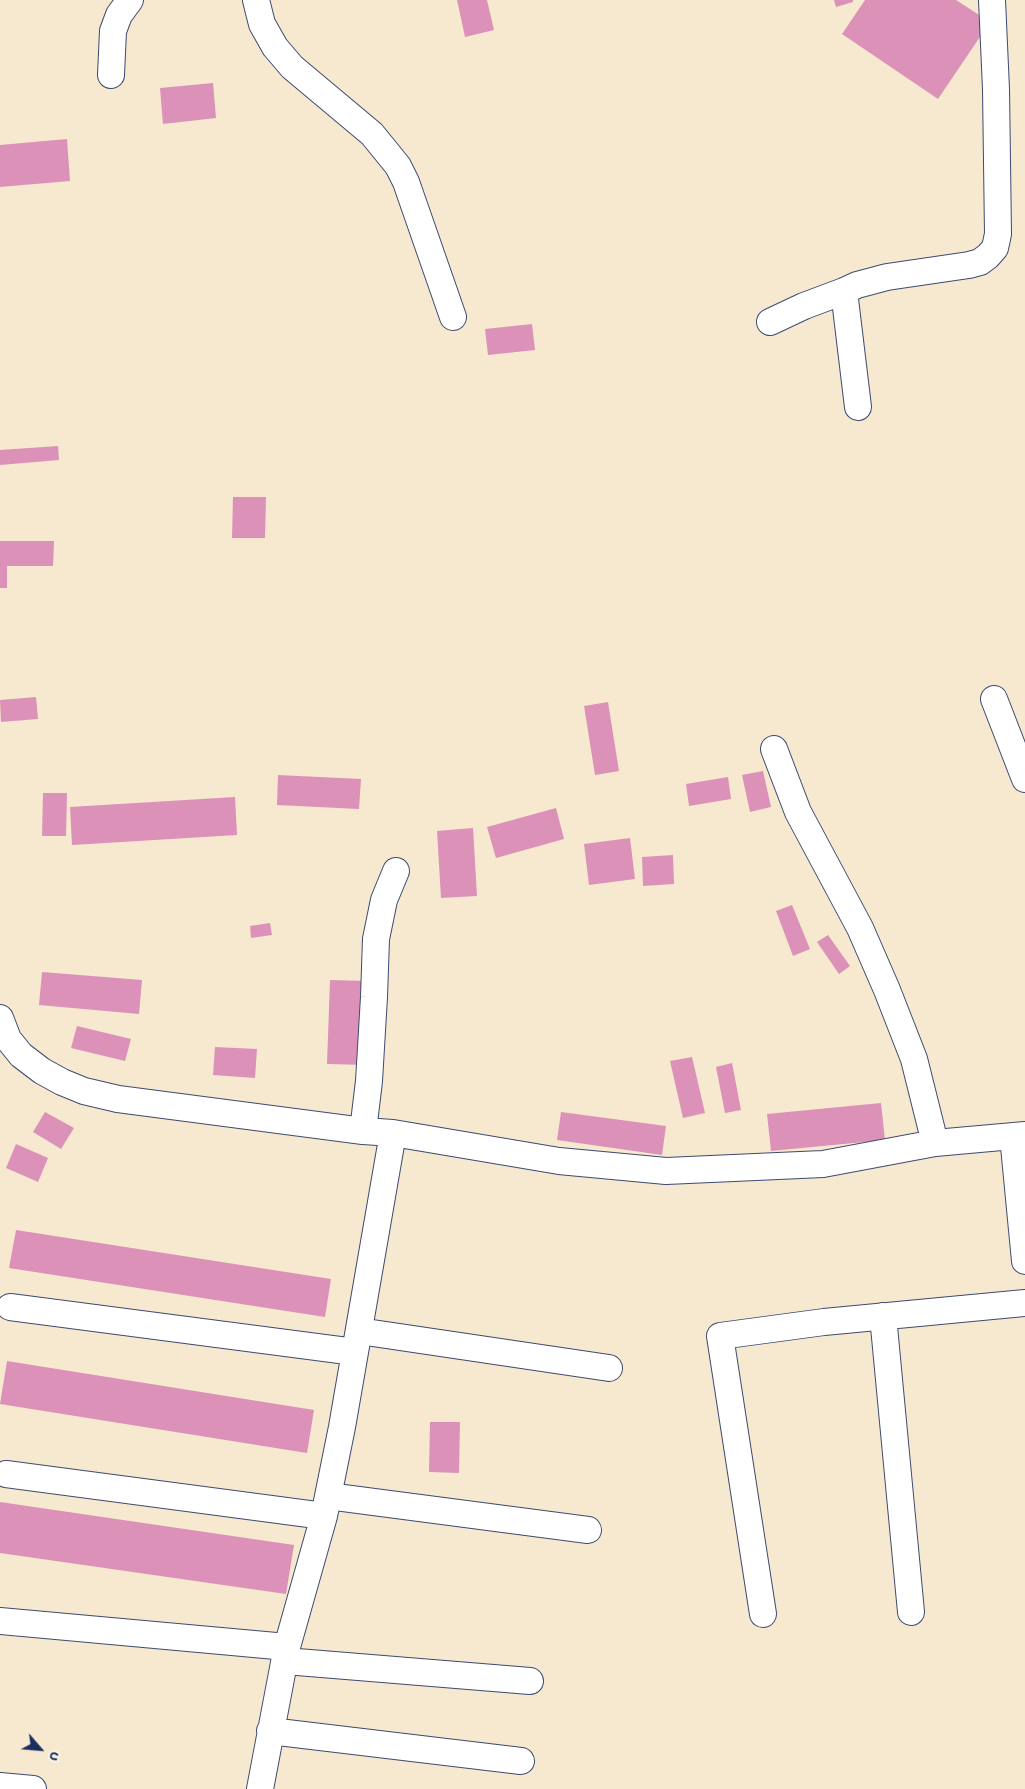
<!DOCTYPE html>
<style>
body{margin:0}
#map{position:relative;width:1025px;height:1789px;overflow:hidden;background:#f7e8d0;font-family:"Gochi Hand",sans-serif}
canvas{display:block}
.north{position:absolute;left:15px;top:1724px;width:50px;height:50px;-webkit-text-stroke:4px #fcf5e5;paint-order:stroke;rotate:117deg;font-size:14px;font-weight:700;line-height:20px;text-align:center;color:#1b2f5e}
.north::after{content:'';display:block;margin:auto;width:18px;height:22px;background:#1b2f5e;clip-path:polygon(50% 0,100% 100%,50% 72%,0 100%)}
</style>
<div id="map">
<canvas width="1025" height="1789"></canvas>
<div class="north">U</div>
</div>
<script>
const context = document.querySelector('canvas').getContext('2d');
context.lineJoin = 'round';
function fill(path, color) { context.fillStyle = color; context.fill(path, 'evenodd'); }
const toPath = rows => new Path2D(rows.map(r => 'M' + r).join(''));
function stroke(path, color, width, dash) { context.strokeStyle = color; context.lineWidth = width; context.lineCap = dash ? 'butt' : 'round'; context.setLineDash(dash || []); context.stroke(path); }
fill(toPath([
 [457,0,487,0,494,30,465,37],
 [834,0,853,0,853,2,836,7],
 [865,0,956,0,990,22,938,99,842,34],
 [213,83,216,118,163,124,160,88],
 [67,139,70,181,0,187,0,145],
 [532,324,535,350,488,355,485,329],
 [58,446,59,460,0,465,0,450],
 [233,497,266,497,265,538,232,538],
 [0,541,54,541,53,566,7,566,7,588,0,588],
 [36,697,38,719,1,722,0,700],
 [608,702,619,771,595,775,584,706],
 [763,771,771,807,750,812,742,775],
 [278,775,361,779,359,809,277,805],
 [728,777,731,799,689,806,686,784],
 [43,793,67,793,66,836,42,836],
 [235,797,237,835,72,845,70,807],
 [556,808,564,839,496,858,487,827],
 [473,828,477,896,441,898,437,831],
 [630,838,635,879,589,885,584,844],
 [673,855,674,884,643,886,642,857],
 [792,905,810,949,793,956,776,911],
 [270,923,272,935,251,938,250,926],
 [828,935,850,966,839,974,817,942],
 [42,972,142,980,139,1014,39,1005],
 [330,980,370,981,367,1065,327,1064],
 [77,1026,131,1039,125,1061,71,1048],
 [215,1047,257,1049,255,1078,213,1075],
 [692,1057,705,1113,683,1118,670,1061],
 [732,1063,741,1110,725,1113,716,1067],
 [881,1103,885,1140,771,1151,767,1114],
 [45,1112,74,1128,61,1149,33,1132],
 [561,1112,666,1126,662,1155,557,1140],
 [16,1144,48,1158,38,1182,6,1168],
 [16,1230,331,1279,325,1317,9,1268],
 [7,1361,314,1410,307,1453,0,1404],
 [430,1422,460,1422,459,1473,429,1472],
 [0,1502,294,1545,286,1594,0,1553]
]), '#dc92b8');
const minor = toPath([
 [256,0,262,24,275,47,292,67,372,134,398,166,406,182,453,317],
 [111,75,113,31,119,15,130,0],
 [770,322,804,306,844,291],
 [858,407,844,291,857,285,887,277,969,265,980,262,988,256,995,248,998,234,996,89,992,0],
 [994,699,1025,779],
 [774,749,798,812,860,928,887,990,914,1059,935,1143],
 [0,1018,8,1039,21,1055,42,1071,62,1082,84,1091,118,1099,363,1131,393,1133,342,1427,324,1516,287,1647,260,1789],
 [363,1131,369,1081,374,997,376,939,384,900,396,871],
 [393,1133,559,1161,666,1171,823,1164,935,1143,1025,1135],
 [1013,1136,1025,1261],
 [10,1307,355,1352],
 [883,1316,911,1612],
 [359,1331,609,1368],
 [6,1474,324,1516],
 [328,1496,588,1530],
 [763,1614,720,1336,824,1322,1025,1303],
 [0,1621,287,1647],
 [285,1661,530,1681],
 [270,1731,521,1761],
 [0,1786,33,1789]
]);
stroke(minor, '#3c4b6f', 28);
stroke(minor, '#fff', 26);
</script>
